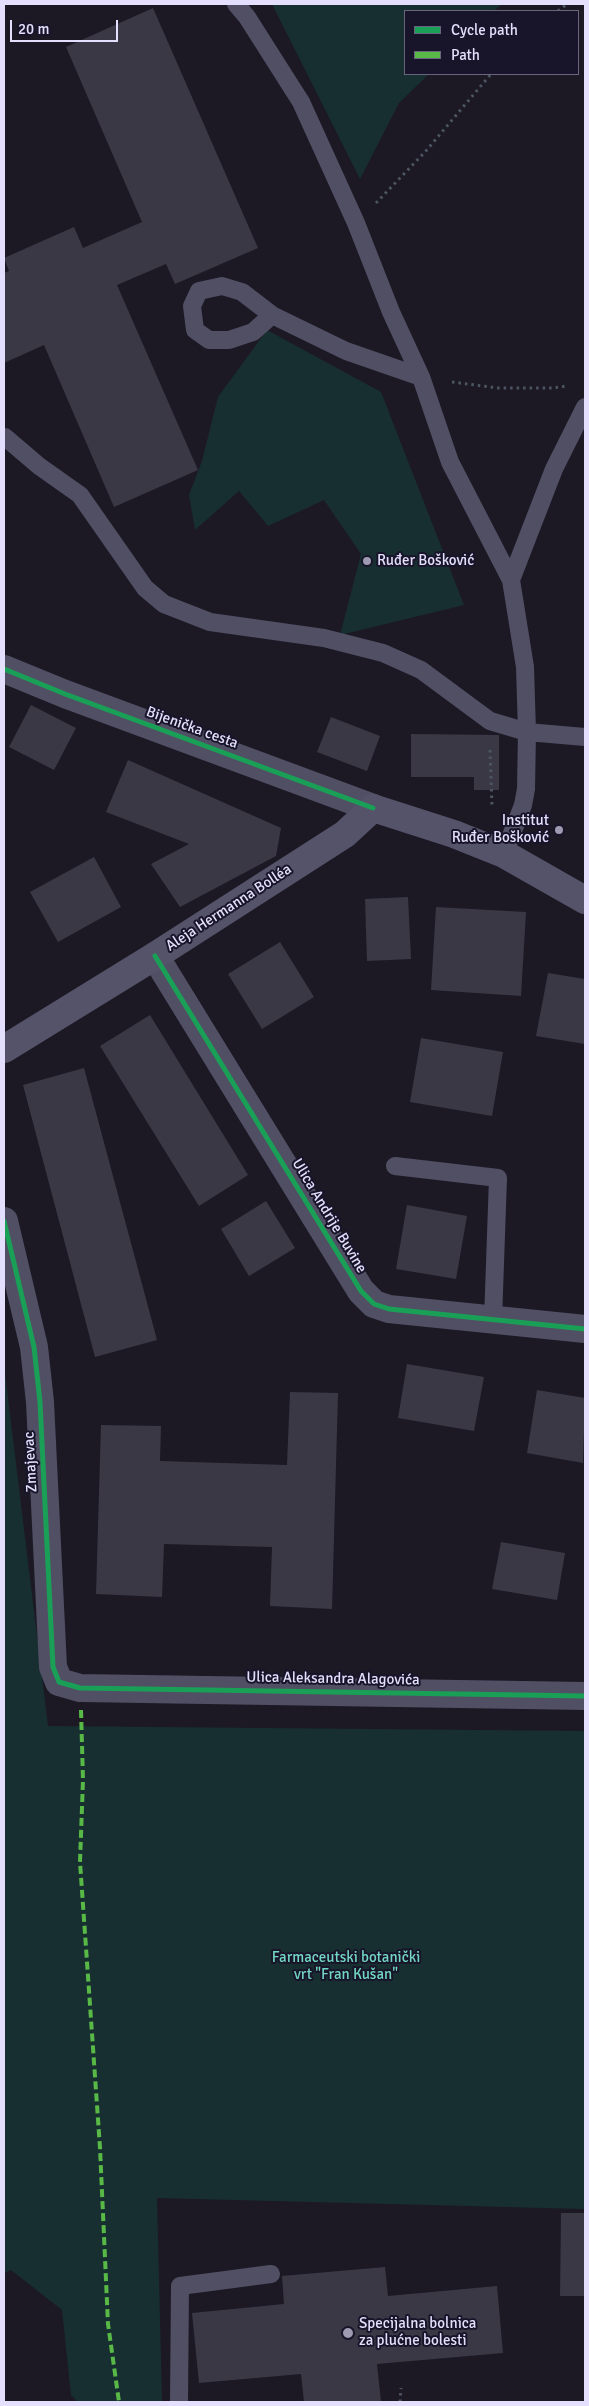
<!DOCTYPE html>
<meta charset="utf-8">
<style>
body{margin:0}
#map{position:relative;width:589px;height:2406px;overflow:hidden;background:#1c1925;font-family:Signika,sans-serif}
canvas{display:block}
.frame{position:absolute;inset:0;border:5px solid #e4dffc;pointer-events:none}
.legend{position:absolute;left:404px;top:10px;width:175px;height:65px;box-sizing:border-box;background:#18142a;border:1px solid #6a657e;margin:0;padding:6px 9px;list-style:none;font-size:15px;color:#e4dffc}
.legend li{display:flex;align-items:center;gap:10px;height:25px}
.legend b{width:25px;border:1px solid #6a657e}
.scale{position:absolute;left:10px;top:20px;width:108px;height:22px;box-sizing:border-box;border:2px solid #e4dffc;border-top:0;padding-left:6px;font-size:15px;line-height:18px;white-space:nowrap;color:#e4dffc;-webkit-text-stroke:4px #18142a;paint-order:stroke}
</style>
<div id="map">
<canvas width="589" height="2406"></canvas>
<div class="frame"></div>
<ul class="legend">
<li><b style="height:6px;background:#1a9f57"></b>Cycle path</li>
<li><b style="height:6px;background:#58b947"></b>Path</li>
</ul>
<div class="scale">20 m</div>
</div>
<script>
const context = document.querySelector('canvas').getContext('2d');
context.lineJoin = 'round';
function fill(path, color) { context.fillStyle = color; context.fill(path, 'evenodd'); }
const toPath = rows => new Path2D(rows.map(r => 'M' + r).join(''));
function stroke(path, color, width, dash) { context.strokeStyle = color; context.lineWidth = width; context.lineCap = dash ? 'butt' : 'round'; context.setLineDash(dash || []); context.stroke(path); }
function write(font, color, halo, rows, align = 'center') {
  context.font = font + ' Signika,sans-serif'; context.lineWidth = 4; context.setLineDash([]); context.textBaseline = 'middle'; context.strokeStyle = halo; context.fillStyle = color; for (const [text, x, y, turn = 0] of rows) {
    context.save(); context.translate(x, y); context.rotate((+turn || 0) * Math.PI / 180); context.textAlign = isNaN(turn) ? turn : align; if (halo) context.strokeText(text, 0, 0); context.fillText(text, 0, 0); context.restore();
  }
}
fill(toPath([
 [272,4,502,4,494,11,405,11,405,74,429,74,399,103,360,179],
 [267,330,381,392,464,605,340,635,361,554,324,500,268,526,239,491,195,530,189,495,202,461,218,397],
 [4,1365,48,1726,585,1731,585,2209,157,2198,162,2402,78,2402,71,2395,62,2310,11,2270,4,2273]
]), '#182f31');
fill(toPath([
 [153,8,258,248,175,284,166,264,117,285,198,470,114,507,44,345,4,363,4,273,9,271,4,258,74,227,83,248,142,222,66,47],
 [31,705,76,728,54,770,9,747],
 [331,717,380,736,367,771,317,752],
 [411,734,499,735,499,790,474,790,474,777,411,777],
 [128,760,281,828,276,856,180,907,151,864,189,844,106,812],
 [94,857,121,907,58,942,30,892],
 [408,897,411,959,367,961,365,899],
 [436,907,526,912,521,996,431,990],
 [280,942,314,997,262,1029,228,974],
 [548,973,585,979,585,1044,536,1036],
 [150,1015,248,1175,199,1206,100,1046],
 [421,1038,503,1052,492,1116,410,1102],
 [84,1068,157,1340,95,1357,23,1085],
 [266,1201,295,1248,249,1276,221,1229],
 [407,1205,467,1216,456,1279,396,1269],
 [407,1364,484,1377,474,1431,398,1418],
 [537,1390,585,1398,583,1463,527,1453],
 [290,1392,338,1393,332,1609,270,1606,272,1547,164,1544,162,1597,96,1594,101,1425,161,1426,160,1461,287,1465],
 [501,1542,565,1553,557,1600,492,1589],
 [561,2213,585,2213,585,2296,560,2296],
 [385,2267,388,2296,497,2286,503,2353,377,2364,381,2402,304,2402,301,2374,199,2383,192,2313,284,2304,282,2276]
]), '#3b3846');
stroke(toPath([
 [558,11,567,4],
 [376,203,425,152,491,74],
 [452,382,498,388,552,388,567,386],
 [490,750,492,806],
 [400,2402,401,2388]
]), '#4c5663', 3, [2.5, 4]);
stroke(toPath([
 [236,4,247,17,301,102,356,223,391,312,421,377,450,462,511,580],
 [272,315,253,332,229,340,209,340,195,330,192,306,199,291,222,286,242,292,272,315,346,351,421,377],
 [5,437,39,466,80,495,145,588,164,604,210,622,324,638,383,653,421,670,490,721,527,732,585,737],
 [504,854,523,805,526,789,527,732,525,667,511,580,554,469,585,407],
 [395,1166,498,1178,493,1320],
 [179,2402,180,2286,271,2274]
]), '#514f64', 18);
stroke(toPath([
 [4,669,65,694,373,808],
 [155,956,361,1291,374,1304,389,1309,585,1329],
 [4,1221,34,1347,40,1402,53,1667,59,1682,80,1688,585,1696]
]), '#514f64', 28);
stroke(toPath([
 [4,1049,155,956,345,834,373,808,454,834,504,854,585,900]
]), '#555369', 28);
stroke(toPath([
 [81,1710,83,1780,80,1862,100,2148,108,2324,119,2402]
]), '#58b947', 4, [8, 4]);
stroke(toPath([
 [4,669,65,694,373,808],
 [155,956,361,1291,374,1304,389,1309,585,1329],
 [4,1221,34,1347,40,1402,53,1667,59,1682,80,1688,585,1696]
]), '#1a9f57', 5);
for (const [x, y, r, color] of [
 [367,561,5,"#9e9ab1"],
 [559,830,5,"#9e9ab1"],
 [348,2333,6,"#9e9ab1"]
]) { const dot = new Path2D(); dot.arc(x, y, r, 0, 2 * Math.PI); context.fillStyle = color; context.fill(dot); stroke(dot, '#18142a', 2); }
write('15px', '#e4dffc', '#18142a', [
 ["Ruđer Bošković",377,561],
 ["Institut",549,821,"right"],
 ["Ruđer Bošković",549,838,"right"],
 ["Specijalna bolnica",359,2324],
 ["za plućne bolesti",359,2341]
], 'left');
write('15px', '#e4dffc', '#18142a', [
 ["Bijenička cesta",192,728,20],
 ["Aleja Hermanna Bolléa",229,908,-33],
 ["Ulica Andrije Buvine",329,1216,59],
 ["Zmajevac",31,1462,-93],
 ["Ulica Aleksandra Alagovića",333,1679,1]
]);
write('15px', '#71d7c2', '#18142a', [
 ["Farmaceutski botanički",346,1958],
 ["vrt \"Fran Kušan\"",346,1975]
]);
</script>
